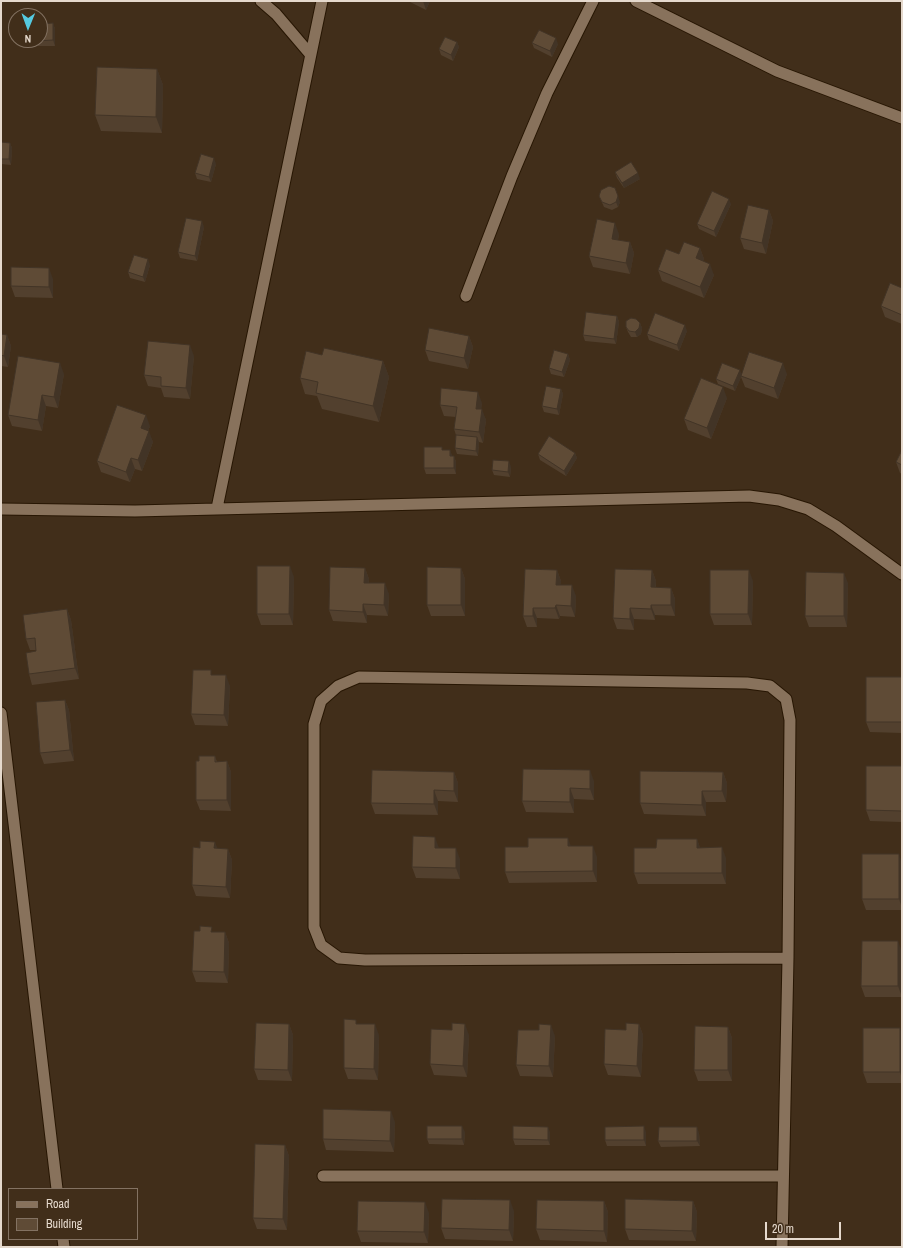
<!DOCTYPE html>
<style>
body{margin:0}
#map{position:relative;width:903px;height:1248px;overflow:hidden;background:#412e1a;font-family:"Archivo Narrow",sans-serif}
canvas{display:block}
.frame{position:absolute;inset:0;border:2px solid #e5d9cd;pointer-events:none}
.legend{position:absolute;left:8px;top:1188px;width:130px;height:52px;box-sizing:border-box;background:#412e1a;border:1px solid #837262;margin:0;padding:5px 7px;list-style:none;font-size:12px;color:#e5d9cd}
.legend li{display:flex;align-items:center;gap:8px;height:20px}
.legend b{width:20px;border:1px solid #837262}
.north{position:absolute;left:8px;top:8px;width:40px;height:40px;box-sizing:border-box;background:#412e1a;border:1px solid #837262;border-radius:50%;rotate:181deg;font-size:11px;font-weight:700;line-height:16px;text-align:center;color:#e5d9cd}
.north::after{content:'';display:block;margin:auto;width:14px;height:18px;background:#55cae0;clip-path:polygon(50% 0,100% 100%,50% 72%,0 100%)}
.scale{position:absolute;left:765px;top:1222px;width:76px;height:18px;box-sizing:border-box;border:2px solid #e5d9cd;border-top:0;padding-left:5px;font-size:12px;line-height:14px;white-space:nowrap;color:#e5d9cd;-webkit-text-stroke:3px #412e1a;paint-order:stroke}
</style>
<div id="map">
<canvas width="903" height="1248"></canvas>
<div class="frame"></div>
<ul class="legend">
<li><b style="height:5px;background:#88725c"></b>Road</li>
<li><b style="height:11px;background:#5f4b36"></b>Building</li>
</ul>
<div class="north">N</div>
<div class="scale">20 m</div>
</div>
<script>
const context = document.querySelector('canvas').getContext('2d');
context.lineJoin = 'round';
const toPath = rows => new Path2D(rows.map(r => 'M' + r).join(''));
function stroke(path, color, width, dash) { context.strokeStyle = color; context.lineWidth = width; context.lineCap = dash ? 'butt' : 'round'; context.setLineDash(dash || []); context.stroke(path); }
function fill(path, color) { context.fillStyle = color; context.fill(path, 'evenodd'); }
const minor = toPath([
 [261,1,276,14,310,54],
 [636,1,777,71,902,118],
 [466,296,512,176,547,93,593,1],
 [217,508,322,1],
 [1,509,135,511,749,496,779,500,808,509,836,526,902,574],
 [1,713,57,1189],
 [323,1176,782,1176],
 [63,1239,64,1247],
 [782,1247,788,958,790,720,786,699,770,686,747,683,359,677,338,686,321,701,314,724,314,927,321,945,339,958,365,960,788,958]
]);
stroke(minor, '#271603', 13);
stroke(minor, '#88725c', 11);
fill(toPath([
 [408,1,430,1,426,10],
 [53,23,55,29,55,46,38,46,36,41],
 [457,42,459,47,453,61,441,55,439,49],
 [532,43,558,44,552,57,534,48],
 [157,69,163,85,162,133,101,131,95,115],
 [1,142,10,143,12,148,11,165,1,164],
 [216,164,211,182,197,179,195,173],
 [615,172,640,179,624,188,617,178],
 [599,196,620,202,618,207,612,210,604,207],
 [731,204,716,237,699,229,697,224],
 [769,210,773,221,766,254,744,249,740,238],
 [204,227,197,261,180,258,178,252],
 [619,234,618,240,630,242,634,253,630,274,593,267,589,256],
 [700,248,704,259,703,261,714,275,704,298,662,281,658,270,679,254],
 [150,265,145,282,130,278,128,272],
 [53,279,53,298,15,297,11,286],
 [902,288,902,324,885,317,881,306],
 [617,316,619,322,616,344,585,341,583,335],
 [640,323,642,328,641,334,637,337,631,337,628,332,626,327],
 [687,331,679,351,649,340,647,334],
 [1,334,7,335,11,346,8,367,1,366],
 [469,336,473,347,468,369,429,361,425,350],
 [568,354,570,360,564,377,551,374,549,368],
 [322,355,383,361,389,377,379,422,322,409,317,396,305,394,300,378],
 [194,356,190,399,164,397,161,388,148,386,144,375],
 [64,374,58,408,46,406,42,431,12,426,8,415],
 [741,374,787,374,778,399,745,387,741,377,735,391,718,384,716,379],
 [561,389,563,394,559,415,544,412,542,406],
 [727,398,711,439,688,430,684,419],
 [482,403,481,409,486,420,483,443,479,442,478,456,457,454,455,448,456,435,454,429,456,417,444,416,440,405],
 [150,426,148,431,153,442,142,471,135,469,130,482,101,472,97,461],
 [443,450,450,450,452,456,454,456,456,462,456,474,426,474,424,468],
 [902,450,902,474,900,473,896,462],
 [575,453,577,458,566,476,540,460,538,454],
 [511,467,510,477,494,475,492,470],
 [365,568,369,579,369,583,389,594,388,616,367,615,367,623,333,621,329,610],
 [461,568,465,579,465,616,431,616,427,605],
 [557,570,561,581,560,585,576,596,575,617,560,616,559,619,537,618,537,627,527,627,523,616],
 [652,570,656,581,656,587,671,588,675,599,675,616,655,615,655,620,634,619,634,630,617,629,613,618],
 [294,577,293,625,261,625,257,614],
 [753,581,752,625,714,625,710,614],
 [848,583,847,627,809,627,805,616],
 [67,609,71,620,79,679,32,685,29,674,36,651,36,650,30,650,26,639],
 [213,675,230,686,228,726,195,725,191,714],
 [902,677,902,733,870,732,866,722],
 [65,700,69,710,74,761,44,764,40,753],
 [215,756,217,762,227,761,231,772,231,811,200,810,196,800,199,761],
 [902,766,902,822,870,821,866,810],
 [454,772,458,783,458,802,438,801,438,815,375,814,371,803],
 [723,772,727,783,726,802,706,802,706,816,644,814,640,803],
 [594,781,594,800,574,799,574,813,526,812,522,801],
 [697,839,700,848,726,858,726,884,638,884,634,873,656,848],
 [571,846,597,857,597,882,509,883,505,872],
 [217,848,228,849,232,860,230,898,196,896,192,885],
 [439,848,460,859,460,879,416,878,412,867],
 [902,864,902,910,866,910,862,899],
 [214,932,225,932,229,943,228,983,196,982,192,971],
 [902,952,902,997,865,997,861,986],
 [289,1024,293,1035,292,1081,258,1080,254,1069],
 [357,1024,379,1035,378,1080,348,1079,344,1068],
 [639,1024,643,1035,641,1077,608,1075,604,1064,626,1030],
 [728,1027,732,1038,732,1081,698,1081,694,1070],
 [452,1030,469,1035,467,1077,434,1075,430,1064],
 [902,1034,902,1083,867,1083,863,1072],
 [555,1036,553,1077,520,1076,516,1065],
 [395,1122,394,1152,326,1150,323,1139],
 [465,1132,464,1145,429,1144,427,1139],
 [550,1132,550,1145,515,1145,513,1139],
 [646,1132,646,1146,607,1146,605,1140],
 [699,1133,700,1146,661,1147,658,1141],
 [285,1145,289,1156,287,1230,257,1229,253,1218],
 [604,1201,608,1212,607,1242,540,1240,536,1229],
 [693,1201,697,1212,696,1241,629,1240,625,1229],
 [514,1211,513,1241,445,1239,441,1228],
 [429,1213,428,1243,361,1242,357,1231]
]), '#52402e');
fill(toPath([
 [423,1,430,1,426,10],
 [53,23,55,29,55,46,53,40],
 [556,38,558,44,552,57,550,51],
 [457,42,459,47,453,61,451,55],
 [157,69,163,85,162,133,156,117],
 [10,143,12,148,11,165,9,159],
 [214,158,216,164,211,182,209,177],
 [638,173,640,179,624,188,622,183],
 [618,196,620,202,618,207,616,202],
 [729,199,731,204,716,237,714,231],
 [769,210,773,221,766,254,762,243],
 [202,221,204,227,197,261,195,256],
 [615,223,619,234,616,250,612,239],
 [630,242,634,253,630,274,626,263],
 [700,248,704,259,700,269,696,258],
 [148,259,150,265,145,282,143,277],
 [710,264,714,275,704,298,700,287],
 [49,268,53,279,53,298,49,287],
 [617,316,619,322,616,344,614,339],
 [640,323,642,328,641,334,637,337,635,332],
 [685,325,687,331,679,351,677,345],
 [7,335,11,346,8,367,4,356],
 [469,336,473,347,468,369,464,358],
 [190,345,194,356,190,399,186,388],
 [568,354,570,360,564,377,562,372],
 [383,361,389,377,379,422,373,406],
 [60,363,64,374,58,408,54,397],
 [783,363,787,374,778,399,774,388],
 [740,370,742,375,735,391,733,386],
 [723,387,727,398,711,439,707,428],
 [561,389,563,394,559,415,557,409],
 [478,392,482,403,480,420,476,409],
 [42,395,46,406,42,431,38,420],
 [482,409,486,420,483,443,479,432],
 [146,415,150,426,145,439,141,428],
 [149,431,153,442,142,471,138,460],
 [477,437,479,442,478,456,476,451],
 [450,450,452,455,452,462,450,456],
 [575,453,577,458,566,476,564,471],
 [454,456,456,462,456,474,454,468],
 [131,458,135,469,130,482,126,472],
 [509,461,511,467,510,477,508,472],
 [290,566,294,577,293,625,289,614],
 [365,568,369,579,368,594,364,583],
 [461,568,465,579,465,616,461,605],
 [557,570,561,581,560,596,556,585],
 [652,570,656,581,655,598,651,587],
 [749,570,753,581,752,625,748,614],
 [844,573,848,583,847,627,844,616],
 [385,583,389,594,388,616,384,605],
 [572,585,576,596,575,617,571,606],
 [671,588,675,599,675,616,671,605],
 [363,604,367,615,367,623,363,612],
 [556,605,560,616,559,619,555,608],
 [651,605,655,615,655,620,651,609],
 [533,608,537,618,537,627,533,616],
 [630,608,634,619,634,630,630,619],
 [67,609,71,620,79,679,75,668],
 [226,675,230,686,228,726,224,715],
 [65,700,69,710,74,761,70,750],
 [227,761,231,772,231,811,227,800],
 [590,770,594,781,594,800,590,789],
 [454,772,458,783,458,802,454,791],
 [723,772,727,783,726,802,722,791],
 [570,788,574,799,574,813,570,802],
 [434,790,438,801,438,815,434,804],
 [702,791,706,802,706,816,702,805],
 [435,837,439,848,435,848],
 [568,838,572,849,568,846],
 [697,839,701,850,697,848],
 [215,842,219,852,214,848],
 [593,846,597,857,597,882,593,871],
 [722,847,726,858,726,884,722,873],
 [456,848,460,859,460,879,456,868],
 [228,849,232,860,230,898,226,887],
 [899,854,902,864,902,908,899,899],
 [225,932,229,943,228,983,224,972],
 [898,941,902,952,902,997,898,986],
 [289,1024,293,1035,292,1081,288,1070],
 [375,1024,379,1035,378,1080,374,1069],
 [465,1024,469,1035,467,1077,463,1066],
 [639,1024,643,1035,641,1077,637,1066],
 [551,1025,555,1036,553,1077,549,1066],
 [728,1027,732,1038,732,1081,728,1070],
 [900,1028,902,1034,902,1079,900,1072],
 [391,1111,395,1122,394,1152,390,1141],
 [462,1126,465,1132,464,1145,462,1139],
 [644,1126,646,1132,646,1146,644,1140],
 [548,1127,550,1132,550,1145,548,1140],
 [697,1127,699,1133,700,1146,697,1141],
 [285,1145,289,1156,287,1230,283,1219],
 [510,1200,514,1211,513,1241,509,1230],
 [604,1201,608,1212,607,1242,604,1231],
 [693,1201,697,1212,696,1241,692,1231],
 [425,1202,429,1213,428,1243,424,1232]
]), '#423426');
const building = toPath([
 [53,23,53,40,36,41,36,40,40,40,40,24,53,23],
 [539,30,556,38,550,51,532,43,539,30],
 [445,37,457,42,451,55,439,49,445,37],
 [97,67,157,69,156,117,95,115,97,67],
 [1,142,10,143,9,159,1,159,1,142],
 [201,154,214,158,209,177,195,173,201,154],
 [631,162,638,173,622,183,615,172,631,162],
 [609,186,615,188,618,196,616,202,610,205,602,202,599,196,601,190,609,186],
 [712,191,729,199,714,231,697,224,712,191],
 [748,205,769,210,762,243,740,238,748,205],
 [186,218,202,221,195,256,178,252,186,218],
 [597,219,615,223,612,239,630,242,626,263,589,256,597,219],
 [684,242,700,248,696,258,710,264,700,287,658,270,666,249,679,254,684,242],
 [134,255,148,259,143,277,128,272,134,255],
 [11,267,49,268,49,287,11,286,11,267],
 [890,283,902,288,902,315,881,306,890,283],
 [586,312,617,316,614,339,583,335,586,312],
 [655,313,685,325,677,345,647,334,655,313],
 [631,318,636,319,640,323,639,328,635,332,629,331,626,327,626,321,631,318],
 [429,328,469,336,464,358,425,350,429,328],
 [1,334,7,335,4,356,1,355,1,334],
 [148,341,190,345,186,388,161,386,161,377,144,375,148,341],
 [324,348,383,361,373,406,316,393,318,382,300,378,306,351,322,355,324,348],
 [554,350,568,354,562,372,549,368,554,350],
 [749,352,783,363,774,388,741,376,749,352],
 [18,356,60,363,54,397,42,395,38,420,8,415,18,356],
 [722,363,740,370,733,386,716,379,722,363],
 [701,378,723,387,707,428,684,419,701,378],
 [546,386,561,389,557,409,542,406,546,386],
 [441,388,478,392,476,409,482,409,479,432,454,429,457,407,440,405,441,388],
 [117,405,146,415,141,428,149,431,138,460,131,458,126,472,97,461,117,405],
 [456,435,477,437,476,451,455,448,456,435],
 [549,436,575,453,564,471,538,454,549,436],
 [424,447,442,447,442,450,450,450,450,456,454,456,454,468,424,468,424,447],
 [902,450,902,465,896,462,902,450],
 [493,460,509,461,508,472,492,470,493,460],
 [257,566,290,566,289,614,257,614,257,566],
 [330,567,365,568,364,583,385,583,384,605,363,604,363,612,329,610,330,567],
 [427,567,461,568,461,605,427,605,427,567],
 [525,569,557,570,556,585,572,585,571,606,556,605,555,608,533,608,533,616,523,616,525,569],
 [615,569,652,570,651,587,671,588,671,605,651,605,651,609,630,608,630,619,613,618,615,569],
 [710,570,749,570,748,614,710,614,710,570],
 [806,572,844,573,844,616,805,616,806,572],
 [67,609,75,668,29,674,26,653,36,651,35,638,26,639,23,615,67,609],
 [193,670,211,670,211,675,226,675,224,715,191,714,193,670],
 [866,677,902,677,902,722,866,722,866,677],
 [65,700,70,750,40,753,36,702,65,700],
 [199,756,215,756,215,762,227,761,227,800,196,800,196,761,199,761,199,756],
 [866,766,902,766,902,811,866,810,866,766],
 [523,769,590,770,590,789,570,788,570,802,522,801,523,769],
 [372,770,454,772,454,791,434,790,434,804,371,803,372,770],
 [640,771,723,772,722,791,702,791,702,805,640,803,640,771],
 [413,836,435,837,435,848,456,848,456,868,412,867,413,836],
 [528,838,568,838,568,846,593,846,593,871,505,872,505,847,528,847,528,838],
 [657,839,697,839,697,848,722,847,722,873,634,873,634,848,656,848,657,839],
 [200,841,215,842,214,848,228,849,226,887,192,885,193,847,200,848,200,841],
 [862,854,899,854,899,899,862,899,862,854],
 [200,926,212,927,211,932,225,932,224,972,192,971,194,931,200,931,200,926],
 [862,941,898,941,898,986,861,986,862,941],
 [344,1019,356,1020,356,1024,375,1024,374,1069,344,1068,344,1019],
 [256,1023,289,1024,288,1070,254,1069,256,1023],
 [452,1023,465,1024,463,1066,430,1064,431,1029,452,1030,452,1023],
 [626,1023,639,1024,637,1066,604,1064,605,1029,626,1030,626,1023],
 [539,1024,551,1025,549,1066,516,1065,518,1030,539,1030,539,1024],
 [695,1026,728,1027,728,1070,694,1070,695,1026],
 [863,1028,900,1028,900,1072,863,1072,863,1028],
 [323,1109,391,1111,390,1141,323,1139,323,1109],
 [427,1126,462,1126,462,1139,427,1139,427,1126],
 [513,1126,548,1127,548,1140,513,1139,513,1126],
 [644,1126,644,1140,605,1140,605,1127,644,1126],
 [659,1127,697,1127,697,1141,658,1141,659,1127],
 [255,1144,285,1145,283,1219,253,1218,255,1144],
 [442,1199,510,1200,509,1230,441,1228,442,1199],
 [625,1199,693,1201,692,1231,625,1229,625,1199],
 [537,1200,604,1201,604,1231,536,1229,537,1200],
 [358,1201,425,1202,424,1232,357,1231,358,1201]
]);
fill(building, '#5f4b36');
stroke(building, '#423426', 1);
</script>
